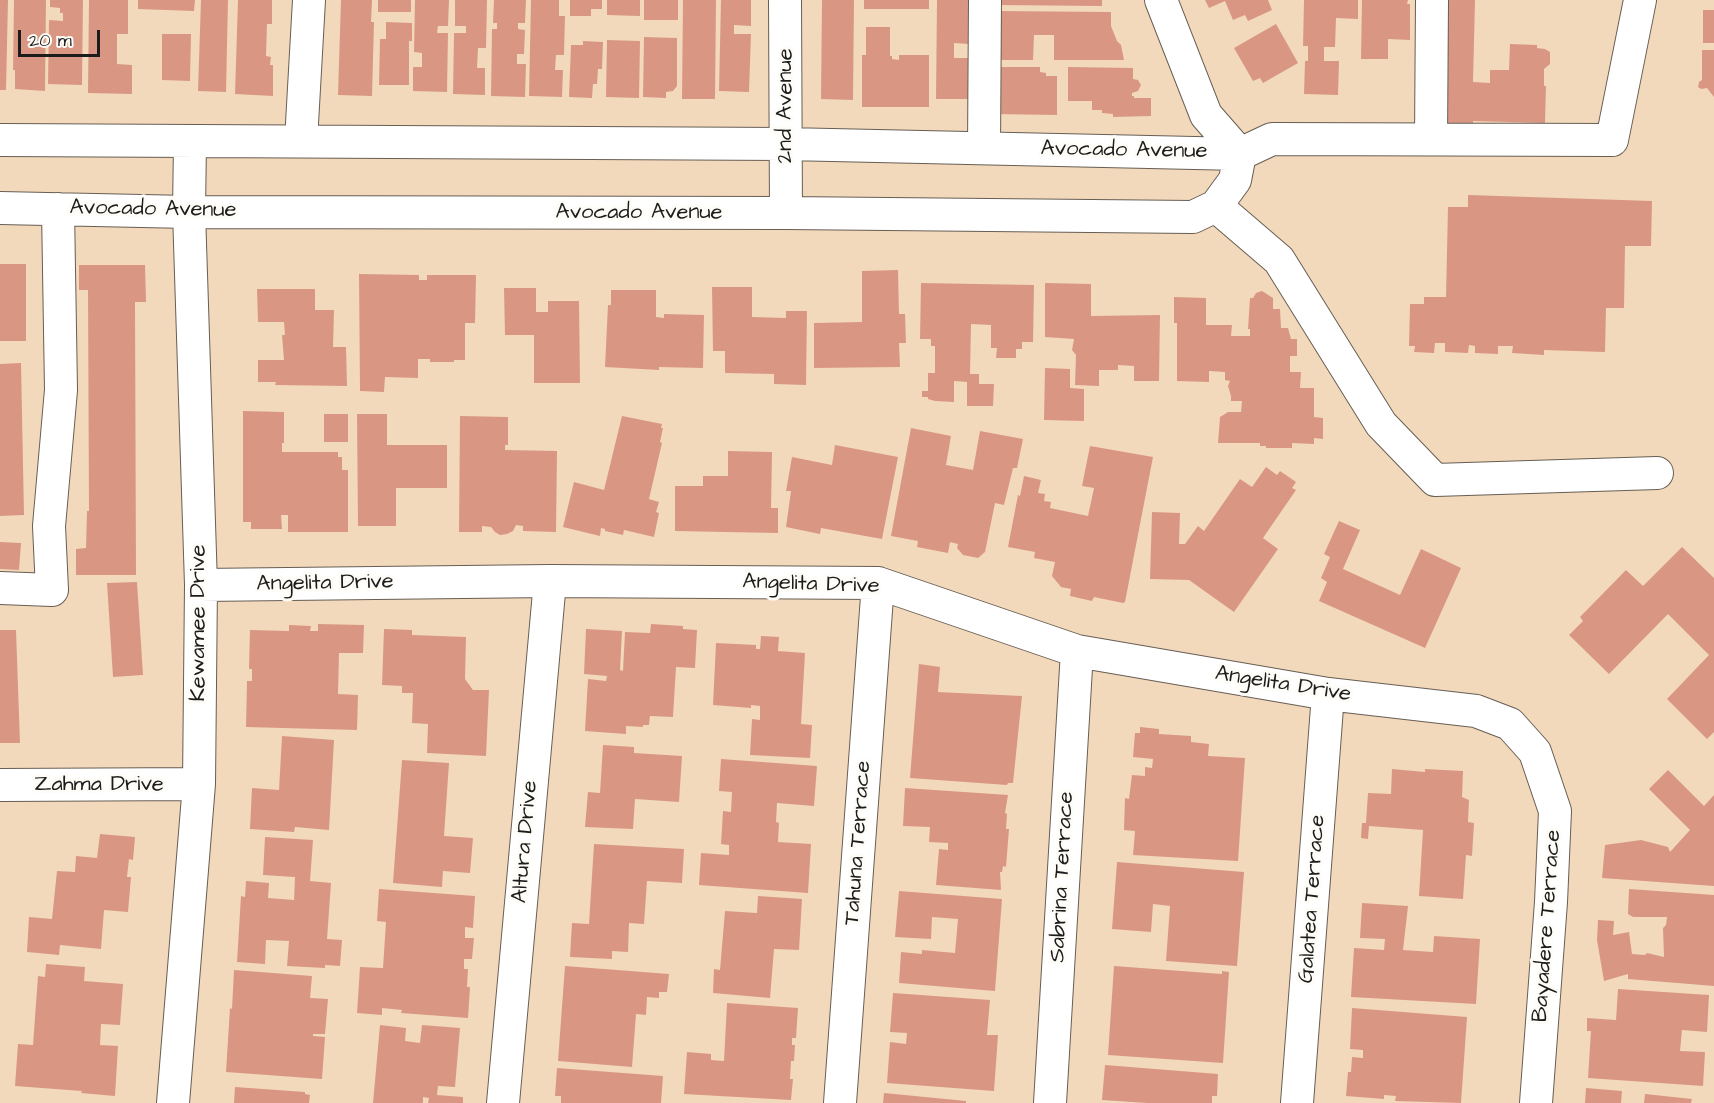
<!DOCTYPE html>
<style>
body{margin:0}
#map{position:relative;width:1714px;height:1103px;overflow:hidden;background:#f3d9bb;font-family:"Architects Daughter",sans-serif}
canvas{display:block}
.scale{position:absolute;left:18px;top:30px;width:82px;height:27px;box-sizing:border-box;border:3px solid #1c1c1c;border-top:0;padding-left:8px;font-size:18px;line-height:21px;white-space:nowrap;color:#1c1c1c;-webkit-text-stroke:4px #fdfcf7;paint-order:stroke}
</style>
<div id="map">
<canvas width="1714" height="1103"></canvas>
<div class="scale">20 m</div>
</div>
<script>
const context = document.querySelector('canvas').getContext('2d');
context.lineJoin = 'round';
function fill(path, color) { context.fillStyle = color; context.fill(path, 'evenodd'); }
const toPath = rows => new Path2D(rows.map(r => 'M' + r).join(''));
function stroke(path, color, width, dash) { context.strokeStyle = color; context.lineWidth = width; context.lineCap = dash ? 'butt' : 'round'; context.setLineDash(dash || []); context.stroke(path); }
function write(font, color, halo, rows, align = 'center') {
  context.font = font + ' "Architects Daughter",sans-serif'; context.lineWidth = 6; context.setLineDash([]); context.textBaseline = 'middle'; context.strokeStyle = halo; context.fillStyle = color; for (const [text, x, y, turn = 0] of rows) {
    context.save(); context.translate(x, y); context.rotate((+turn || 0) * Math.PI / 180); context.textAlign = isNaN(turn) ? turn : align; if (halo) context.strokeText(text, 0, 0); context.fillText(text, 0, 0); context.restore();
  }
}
fill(toPath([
 [0,0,8,0,6,90,0,90],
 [14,0,46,0,45,91,15,89,15,70,13,70],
 [50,0,83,0,82,85,48,84,49,20,63,21,63,13,60,13,60,8,50,7],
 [89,0,128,0,128,34,117,34,117,64,132,65,132,94,88,93],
 [138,0,195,0,194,11,138,9],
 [201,0,228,0,226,92,198,91],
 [238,0,272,0,272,24,267,24,266,56,271,57,270,65,273,65,273,96,235,94],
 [341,0,372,0,371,22,374,22,372,96,338,95],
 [378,0,411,0,411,12,378,12],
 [415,0,449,0,448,26,438,26,437,33,448,33,447,92,413,91,413,67,422,67,422,53,414,52],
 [455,0,487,0,486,48,478,48,477,68,485,68,485,95,453,94,454,33,466,33,466,26,455,26],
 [494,0,526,0,525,23,518,23,518,29,525,30,524,54,517,54,517,64,526,64,525,97,491,96,492,29,497,29,497,23,493,23],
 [531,0,559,0,559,16,565,16,564,55,556,55,555,70,563,70,562,97,529,96],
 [570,0,602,0,602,9,591,9,591,16,570,16],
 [607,0,640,0,640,16,607,15],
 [644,0,678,0,678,20,644,20],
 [683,0,716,0,715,99,682,99],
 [721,0,751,0,751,26,734,25,734,34,751,34,749,92,719,91],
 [822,0,854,0,853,100,821,99],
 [864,0,929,0,929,9,864,9],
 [937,0,970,0,969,44,954,43,954,58,968,58,968,99,936,99],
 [994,0,1102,0,1102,6,994,5],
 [1205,0,1268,0,1272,10,1248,21,1245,15,1233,20,1225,1,1209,8],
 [1304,0,1358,0,1358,19,1336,18,1335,47,1324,47,1324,61,1339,61,1338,95,1304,94,1305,61,1308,61,1308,46,1303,46],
 [1362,0,1408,0,1407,4,1410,4,1410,40,1388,39,1388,59,1361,59],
 [1437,0,1475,0,1473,82,1490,83,1490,70,1509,70,1510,44,1537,45,1537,48,1545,49,1550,52,1550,64,1544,69,1544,86,1546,86,1545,123,1473,121,1473,124,1434,123],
 [1703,10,1714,10,1714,43,1703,43],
 [993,11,1111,12,1111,26,1117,41,1121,45,1124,60,1054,60,1054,35,1034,35,1033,60,993,60],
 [386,22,412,23,412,41,409,41,409,85,379,85,380,39,386,39],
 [1276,24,1298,63,1263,83,1260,78,1253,81,1234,48],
 [866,27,890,27,890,56,892,56,892,59,899,60,899,55,929,55,929,107,862,107,862,55,866,55],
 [162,34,191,34,190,81,162,80],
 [644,37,677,38,677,86,673,91,666,92,666,98,643,97],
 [607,40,640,41,639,98,606,97],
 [583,41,603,42,602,69,598,69,597,84,593,84,592,98,569,97,571,45,583,45],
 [1702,50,1714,50,1714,97,1707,88,1701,89,1698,87,1699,82,1702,80],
 [993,67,1040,67,1040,72,1046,73,1046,76,1057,76,1057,115,993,114],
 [1068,67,1133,68,1133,79,1138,80,1141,85,1138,91,1132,93,1132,96,1134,96,1134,98,1151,98,1151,116,1113,117,1113,114,1102,113,1102,110,1092,110,1092,101,1068,101],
 [1468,195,1652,201,1651,246,1625,246,1624,308,1606,308,1605,352,1544,350,1544,355,1512,353,1513,346,1498,346,1498,354,1475,353,1475,346,1469,345,1468,353,1445,352,1445,343,1435,343,1434,353,1414,352,1415,346,1409,346,1410,304,1424,304,1424,297,1446,297,1448,207,1468,207],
 [0,264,26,264,26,341,0,341],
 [79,265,145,265,146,302,135,302,136,575,76,575,76,549,86,548,87,511,89,511,88,290,79,290],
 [898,270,899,314,905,314,906,343,899,343,900,367,814,368,814,323,862,322,862,271],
 [359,274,419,275,419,280,427,280,427,275,476,275,475,323,465,323,465,360,454,360,454,362,430,362,430,359,418,359,418,378,385,377,384,392,360,391],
 [921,283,1034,285,1033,342,1022,342,1022,349,1016,349,1016,358,996,358,997,348,991,348,991,325,971,324,970,374,979,374,979,384,994,384,993,406,967,406,967,382,954,381,954,402,935,401,928,399,928,397,922,397,922,391,928,391,928,373,935,373,935,346,931,346,931,339,920,339],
 [1045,283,1091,284,1091,316,1160,315,1159,381,1134,381,1134,366,1118,365,1118,370,1099,370,1099,386,1075,385,1076,355,1072,350,1074,339,1045,337],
 [712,287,752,287,752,317,786,318,786,311,807,311,806,385,774,384,774,374,725,373,725,351,713,351],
 [504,288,536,288,536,312,548,312,548,301,579,301,580,383,534,383,534,335,505,335],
 [257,289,315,289,315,310,334,310,333,347,346,347,347,386,275,385,276,382,258,382,258,360,284,360,282,335,285,335,284,322,258,322],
 [611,290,656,290,656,317,664,318,664,314,704,315,703,368,659,367,659,370,605,367,608,305,611,305],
 [1262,291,1273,298,1273,309,1280,309,1281,328,1288,328,1291,339,1297,339,1297,356,1290,356,1290,372,1301,372,1300,388,1314,388,1314,417,1323,418,1323,439,1314,438,1314,444,1292,443,1292,448,1266,448,1266,446,1260,446,1260,443,1218,443,1220,417,1228,412,1241,412,1242,401,1231,401,1231,396,1228,386,1230,381,1225,380,1225,372,1209,371,1209,382,1177,381,1177,323,1174,323,1174,297,1206,298,1206,325,1232,325,1231,336,1250,336,1250,329,1248,329,1250,298,1253,298,1256,293],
 [21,363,24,515,0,516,0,364],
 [1045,368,1070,369,1070,388,1084,389,1084,421,1044,420],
 [243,411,284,412,284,443,282,443,282,452,338,452,338,457,342,457,342,470,348,470,348,532,288,532,288,515,281,515,282,529,251,529,251,522,243,522],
 [324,414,348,414,348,442,324,442],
 [357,414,387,414,387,445,447,445,447,488,396,488,396,526,358,526],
 [460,416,508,417,508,445,505,445,505,450,557,451,556,532,523,531,523,526,516,525,513,531,507,534,500,535,495,532,491,527,482,526,482,532,459,532],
 [622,416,662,424,661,428,663,428,660,442,662,443,649,499,659,502,656,512,659,513,654,537,624,530,623,535,605,531,605,529,601,528,600,536,563,527,574,482,604,490],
 [911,428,951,436,946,465,973,470,980,431,1023,439,1017,468,1013,468,1004,505,995,503,985,552,978,558,963,555,957,548,958,544,950,542,948,553,917,547,918,541,891,536],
 [835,445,898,457,882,539,821,528,820,534,786,527,791,491,786,491,792,457,832,465],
 [1090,446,1153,457,1125,602,1123,603,1094,597,1092,601,1070,596,1071,589,1061,587,1052,576,1055,562,1034,558,1035,552,1008,547,1018,495,1020,496,1024,476,1041,480,1038,493,1045,494,1044,501,1051,502,1050,508,1088,516,1094,488,1082,486],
 [728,451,772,452,771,508,778,508,778,533,675,531,675,486,703,486,703,476,728,476],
 [1266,467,1277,475,1280,471,1296,482,1292,488,1296,490,1263,538,1278,549,1234,612,1189,580,1150,579,1152,512,1180,513,1179,544,1185,544,1198,526,1204,531,1240,479,1252,487],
 [1339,521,1360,530,1343,569,1400,595,1421,549,1461,568,1425,648,1319,601,1327,582,1321,578,1330,557,1324,554],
 [0,542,21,543,19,570,0,569],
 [1682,547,1714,578,1714,732,1707,739,1667,699,1709,655,1668,614,1609,674,1569,635,1583,621,1580,617,1626,570,1643,586],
 [137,582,143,675,113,677,107,583],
 [318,624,364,625,363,653,339,653,338,694,358,695,357,730,246,727,247,681,252,681,252,669,249,669,250,630,289,631,289,625,311,626,310,631,318,631],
 [651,624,683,626,683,629,697,630,695,668,676,667,673,717,650,716,649,725,643,725,643,727,626,726,626,734,585,731,588,679,606,681,607,676,584,674,586,629,622,631,620,670,623,671,625,632,650,633],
 [384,629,412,630,412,635,466,637,465,679,473,690,489,690,486,756,427,753,428,724,412,723,413,693,402,693,402,686,382,685],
 [0,630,16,630,20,743,0,743],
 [761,636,779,637,778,651,805,653,801,724,812,725,810,758,750,755,752,719,760,720,760,706,751,705,751,708,713,705,716,643,756,645,756,649,760,649],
 [919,664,940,667,938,692,1022,696,1013,783,1008,783,1007,785,910,778],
 [1140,727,1159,729,1159,734,1191,736,1191,742,1209,744,1208,756,1245,758,1238,861,1133,855,1135,831,1124,830,1125,798,1129,799,1132,775,1145,776,1145,767,1152,768,1153,759,1133,757,1135,733,1140,733],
 [282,736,334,740,329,830,295,827,294,832,250,829,252,788,279,790],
 [603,745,634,747,634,753,682,756,679,802,635,799,633,829,585,827,588,792,600,793],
 [721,759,817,766,814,806,777,803,776,822,779,823,778,842,811,844,808,893,699,885,701,853,729,855,729,845,721,844,723,811,731,812,732,792,719,791],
 [402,760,449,763,444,836,473,838,470,873,443,871,442,887,393,883],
 [1392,769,1425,772,1425,769,1463,771,1462,797,1469,800,1468,822,1474,823,1472,856,1466,855,1463,899,1419,896,1423,830,1369,826,1368,839,1361,838,1362,823,1366,823,1368,793,1391,794],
 [1668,770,1704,806,1714,795,1714,886,1602,878,1605,845,1641,840,1668,847,1670,852,1690,830,1649,789],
 [905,788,1008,795,1005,813,1007,814,1006,829,1009,829,1006,867,1003,866,1002,872,1000,872,1001,890,936,885,939,849,948,850,948,843,929,842,930,827,903,826],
 [100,834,135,837,133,860,129,859,127,877,131,877,128,912,104,910,101,949,60,945,59,955,27,952,29,917,52,919,57,871,75,872,76,856,97,858],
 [265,837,313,840,310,881,331,883,327,939,342,940,340,966,325,965,325,968,287,966,289,941,266,940,265,964,237,962,241,896,245,897,246,881,269,883,268,898,294,900,295,877,263,875],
 [594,844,684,849,682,883,647,881,644,924,629,923,628,952,612,951,612,959,570,957,572,923,589,924],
 [1117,862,1244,872,1237,966,1166,961,1170,906,1153,904,1151,932,1112,929],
 [379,889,475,896,473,928,465,927,465,938,474,938,472,959,464,959,464,969,468,969,467,987,470,987,468,1018,401,1013,402,1010,382,1008,382,1015,357,1013,360,967,383,968,386,922,377,921],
 [1629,889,1714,895,1714,986,1628,979,1628,974,1604,981,1597,940,1598,920,1614,921,1613,935,1629,932,1632,954,1645,955,1647,953,1664,957,1663,928,1666,925,1667,917,1633,917,1628,914],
 [899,891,1002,899,995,991,899,983,901,952,922,954,922,950,955,953,958,919,932,917,931,939,895,937],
 [758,896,802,899,799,950,774,949,770,998,713,993,714,969,720,970,725,911,757,913],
 [1362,903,1408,906,1403,950,1433,952,1434,936,1480,939,1476,1004,1351,997,1354,948,1384,950,1385,939,1360,938],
 [46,964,85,967,84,981,123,984,120,1025,101,1024,100,1045,118,1046,115,1096,81,1093,82,1091,15,1086,18,1044,33,1045,38,976,45,977],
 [565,966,669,974,667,992,659,992,659,998,647,997,646,1015,636,1014,632,1067,558,1061],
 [1114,966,1222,974,1222,971,1229,972,1223,1063,1108,1055],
 [234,970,312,976,310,998,328,999,325,1034,313,1034,313,1036,325,1037,322,1079,226,1072,230,1008,232,1009],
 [1618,989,1709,995,1707,1032,1682,1030,1680,1051,1705,1052,1703,1086,1588,1078,1591,1031,1587,1031,1587,1018,1616,1020],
 [893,993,990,1000,987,1035,998,1035,994,1091,887,1083,890,1042,906,1044,907,1033,890,1032],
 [727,1003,798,1008,796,1038,792,1038,792,1045,795,1045,794,1061,791,1061,790,1079,793,1079,791,1100,684,1094,687,1052,711,1054,711,1060,724,1061],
 [1352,1008,1467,1017,1461,1103,1395,1101,1396,1096,1384,1095,1384,1099,1346,1096,1348,1072,1351,1072,1352,1057,1363,1058,1363,1050,1350,1049],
 [380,1025,406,1028,405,1041,420,1043,422,1025,460,1028,455,1087,438,1086,437,1095,463,1097,463,1103,428,1103,429,1098,423,1097,423,1103,373,1103],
 [1105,1065,1218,1074,1217,1096,1212,1096,1212,1103,1147,1103,1102,1100],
 [557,1068,663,1076,661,1103,561,1103,561,1096,555,1096],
 [235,1087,305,1092,305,1094,310,1095,309,1103,234,1103],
 [1586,1088,1622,1091,1621,1103,1585,1103],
 [884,1093,966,1101,966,1103,883,1103],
 [1645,1094,1692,1099,1691,1103,1644,1103]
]), '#d99783');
const minor = toPath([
 [785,0,786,213],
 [1161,0,1206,115,1240,154],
 [1431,139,1432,0],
 [0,140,786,144,1240,154,1272,139,1612,140,1640,0],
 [301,141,309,0],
 [984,148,985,0],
 [1216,206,1279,260,1381,424,1435,480,1657,473],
 [0,208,189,212,786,213,1193,217,1216,206,1235,180,1240,154],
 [201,585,550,581,878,583,1077,651,1328,694,1476,711,1510,724,1535,752,1555,811,1551,902,1536,1103],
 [0,588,52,590,49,526,61,390,58,209],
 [0,785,199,784],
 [173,1103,199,784,201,585,189,212,190,141],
 [503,1103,550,581],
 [840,1103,878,583],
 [1050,1103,1077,651],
 [1297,1103,1328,694]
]);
stroke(minor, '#675e54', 34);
stroke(minor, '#fff', 32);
write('22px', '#1c1c1c', '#fdfcf7', [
 ["2nd Avenue",786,106,-90],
 ["Avocado Avenue",1124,151,1],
 ["Avocado Avenue",153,210,1],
 ["Avocado Avenue",639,213],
 ["Angelita Drive",325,584,-1],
 ["Angelita Drive",811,585,2],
 ["Kewamee Drive",199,623,-90],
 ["Angelita Drive",1283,685,9],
 ["Zahma Drive",99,785],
 ["Altura Drive",526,842,-85],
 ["Tahuna Terrace",859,843,-86],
 ["Sabrina Terrace",1063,877,-87],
 ["Galatea Terrace",1313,899,-86],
 ["Bayadere Terrace",1548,926,-86]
]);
</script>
